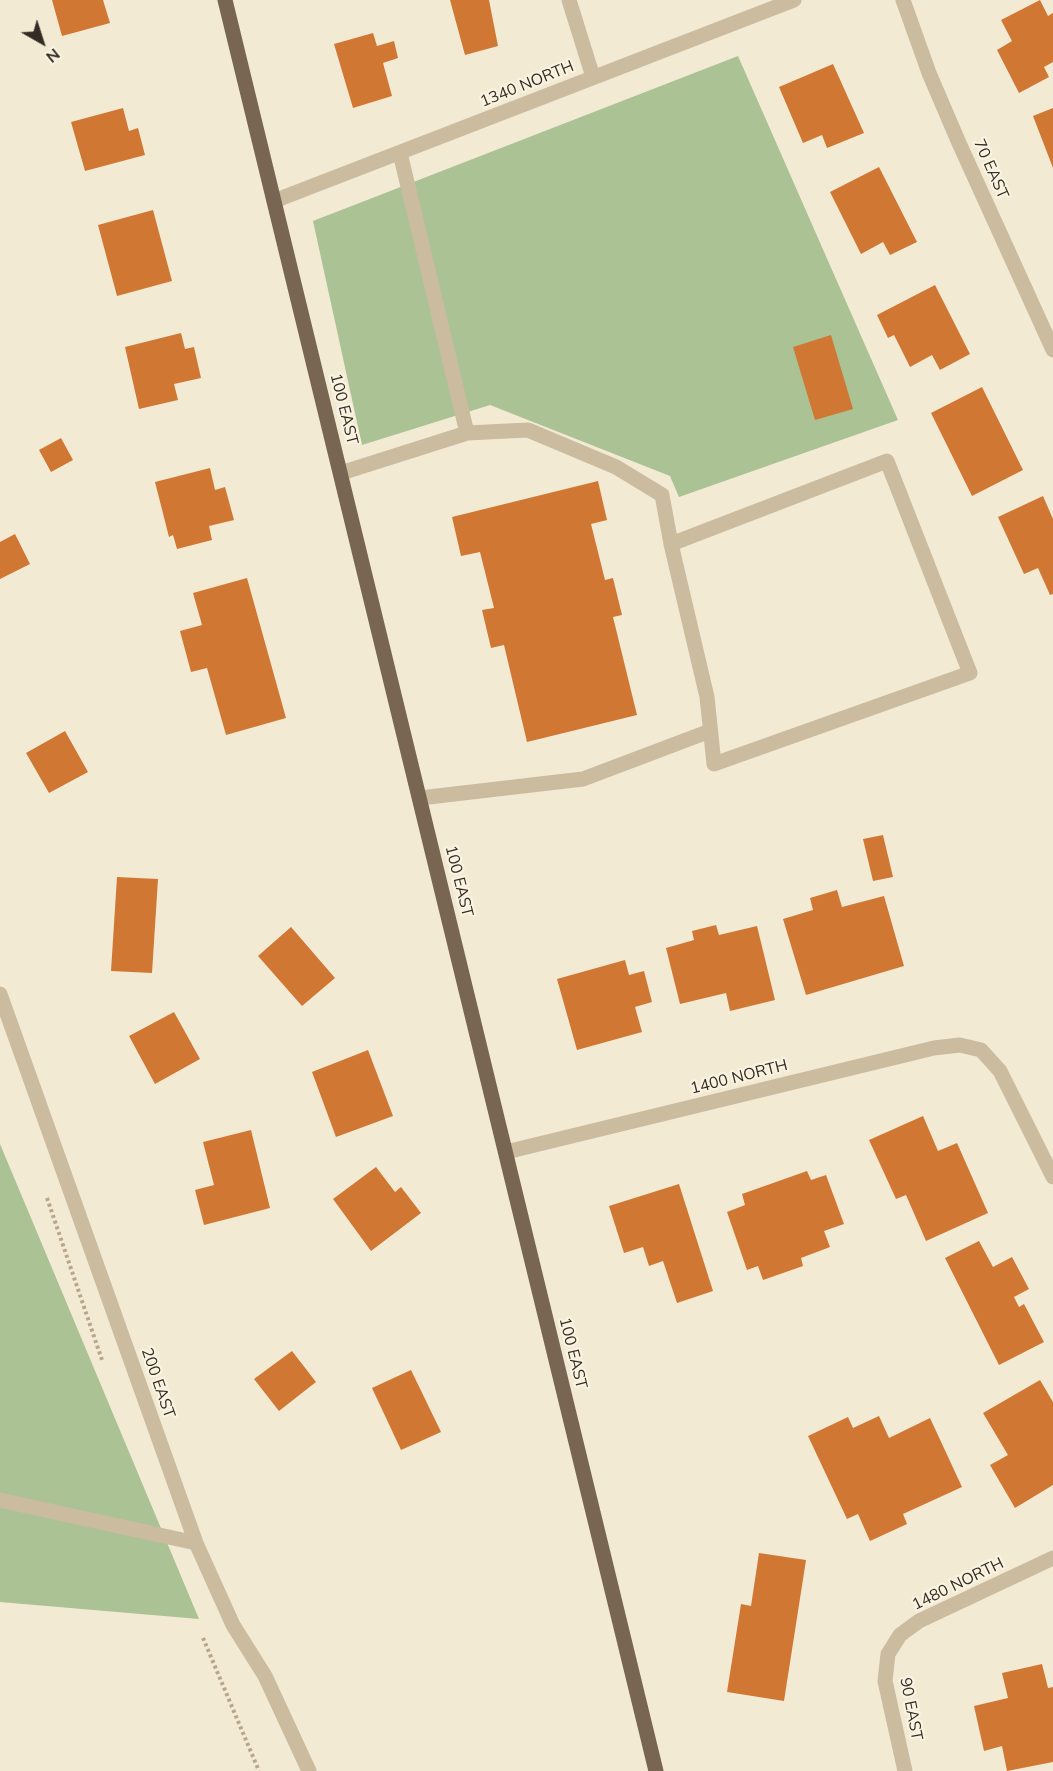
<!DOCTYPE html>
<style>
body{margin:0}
#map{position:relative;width:1053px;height:1771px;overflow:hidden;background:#f3ead4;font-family:Mulish,sans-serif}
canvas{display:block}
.north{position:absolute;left:12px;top:12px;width:60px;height:60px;-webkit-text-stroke:4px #faf3e1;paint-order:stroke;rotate:141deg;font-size:16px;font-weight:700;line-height:24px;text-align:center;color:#342c24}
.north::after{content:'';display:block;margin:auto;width:21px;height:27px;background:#342c24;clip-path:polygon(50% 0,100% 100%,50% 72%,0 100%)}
</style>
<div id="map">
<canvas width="1053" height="1771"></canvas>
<div class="north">N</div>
</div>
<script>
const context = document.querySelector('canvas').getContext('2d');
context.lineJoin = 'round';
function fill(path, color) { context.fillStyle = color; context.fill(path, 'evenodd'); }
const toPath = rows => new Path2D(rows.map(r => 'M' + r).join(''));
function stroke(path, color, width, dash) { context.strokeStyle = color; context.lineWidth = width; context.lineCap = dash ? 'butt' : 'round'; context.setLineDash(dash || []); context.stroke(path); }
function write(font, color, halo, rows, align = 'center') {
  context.font = font + ' Mulish,sans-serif'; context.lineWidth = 4.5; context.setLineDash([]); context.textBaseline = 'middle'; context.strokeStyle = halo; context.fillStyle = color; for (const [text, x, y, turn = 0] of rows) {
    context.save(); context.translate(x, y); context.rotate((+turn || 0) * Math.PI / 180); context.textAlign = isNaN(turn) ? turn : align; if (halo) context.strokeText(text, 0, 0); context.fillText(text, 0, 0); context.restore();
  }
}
fill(toPath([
 [738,56,898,420,679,497,670,476,490,405,362,445,313,221],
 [0,1144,199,1619,0,1602]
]), '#aac294');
fill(toPath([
 [52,0,103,0,110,23,62,36],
 [450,0,489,0,498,46,465,55],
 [1040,0,1048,16,1053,13,1053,62,1044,67,1049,77,1019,93,997,50,1012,41,1001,20],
 [373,33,377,46,394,41,398,58,383,63,392,96,353,108,334,44],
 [833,64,864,133,827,148,822,135,803,143,779,87],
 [123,108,129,131,138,128,145,155,85,171,71,122],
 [1053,108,1053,168,1033,116],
 [879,167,917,242,890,255,883,242,861,254,830,192],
 [153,210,172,281,117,296,98,225],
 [935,285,970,354,940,370,932,355,910,367,894,335,888,338,877,315],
 [181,333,185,349,194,347,201,378,174,384,178,400,139,409,125,347],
 [831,335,853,409,815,420,793,347],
 [982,387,1023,470,972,496,931,413],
 [61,438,73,460,51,472,39,450],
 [210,468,215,490,225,487,234,520,209,526,212,540,177,549,173,535,169,537,155,482],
 [598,481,607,520,591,524,605,580,613,578,622,615,613,617,637,715,527,742,504,645,491,648,482,610,494,608,480,552,461,556,452,517],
 [1043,496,1053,519,1053,594,1050,595,1038,568,1024,574,998,517],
 [15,534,30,564,0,579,0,542],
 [247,578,286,718,226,735,207,668,191,672,180,631,202,625,193,593],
 [65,731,88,772,49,793,26,753],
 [883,835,893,877,873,881,863,839],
 [117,877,158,879,152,973,111,971],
 [837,890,842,907,884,896,904,966,806,995,783,919,813,910,810,898],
 [716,925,719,935,757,926,775,1000,730,1011,726,993,680,1004,666,948,694,940,692,931],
 [291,927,335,978,302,1006,258,956],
 [625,960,629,975,644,971,652,1002,635,1007,642,1032,577,1050,557,979],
 [174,1012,200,1059,155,1084,129,1036],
 [368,1050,393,1116,336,1137,312,1072],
 [923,1116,938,1151,957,1143,988,1213,926,1241,906,1195,896,1199,869,1140],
 [251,1130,270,1208,204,1225,195,1190,214,1185,203,1142],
 [376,1167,395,1192,401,1187,421,1213,371,1251,333,1199],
 [807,1171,811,1180,826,1175,844,1224,824,1231,830,1247,801,1258,803,1266,763,1280,758,1266,747,1270,727,1212,745,1205,742,1194],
 [679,1184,713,1291,677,1303,663,1261,649,1266,643,1247,624,1253,609,1206],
 [979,1241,993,1267,1012,1257,1029,1289,1014,1297,1019,1307,1024,1304,1044,1342,999,1365,945,1258],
 [292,1351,316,1382,279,1411,254,1379],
 [411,1370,441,1432,401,1450,372,1388],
 [1040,1380,1053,1402,1053,1485,1015,1508,990,1465,1008,1455,983,1413],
 [879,1416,889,1438,930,1418,962,1487,903,1514,907,1524,870,1541,858,1514,847,1519,808,1436,848,1417,853,1428],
 [759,1553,806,1560,784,1701,727,1692,741,1604,751,1606],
 [1042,1664,1048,1688,1053,1687,1053,1762,1007,1771,1002,1746,984,1751,974,1706,1008,1698,1002,1673]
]), '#d17734');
stroke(toPath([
 [47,1198,102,1360],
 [203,1638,259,1771]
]), '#b7a68a', 4, [3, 3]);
stroke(toPath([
 [569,0,593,77],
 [903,0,929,73,959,143,1053,350],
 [400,153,467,433,528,430,616,467,662,495,671,544,887,461,970,673,714,764,707,697,671,544],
 [274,201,794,0],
 [341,473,467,433],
 [420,798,583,779,710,731],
 [0,994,196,1543,233,1625,265,1676,309,1771],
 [506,1152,934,1048,960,1045,981,1050,1000,1071,1053,1177],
 [0,1500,196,1543],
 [905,1771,885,1681,888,1654,900,1635,919,1621,1053,1558]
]), '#cbbca0', 15);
stroke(toPath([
 [225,0,656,1771]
]), '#786653', 15);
write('16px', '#342c24', '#faf3e1', [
 ["1340 NORTH",527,84,-22],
 ["70 EAST",991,169,66],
 ["100 EAST",344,409,76],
 ["100 EAST",459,881,76],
 ["1400 NORTH",739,1077,-14],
 ["100 EAST",573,1353,76],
 ["200 EAST",158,1383,71],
 ["1480 NORTH",958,1584,-26],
 ["90 EAST",911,1709,79]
]);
</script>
